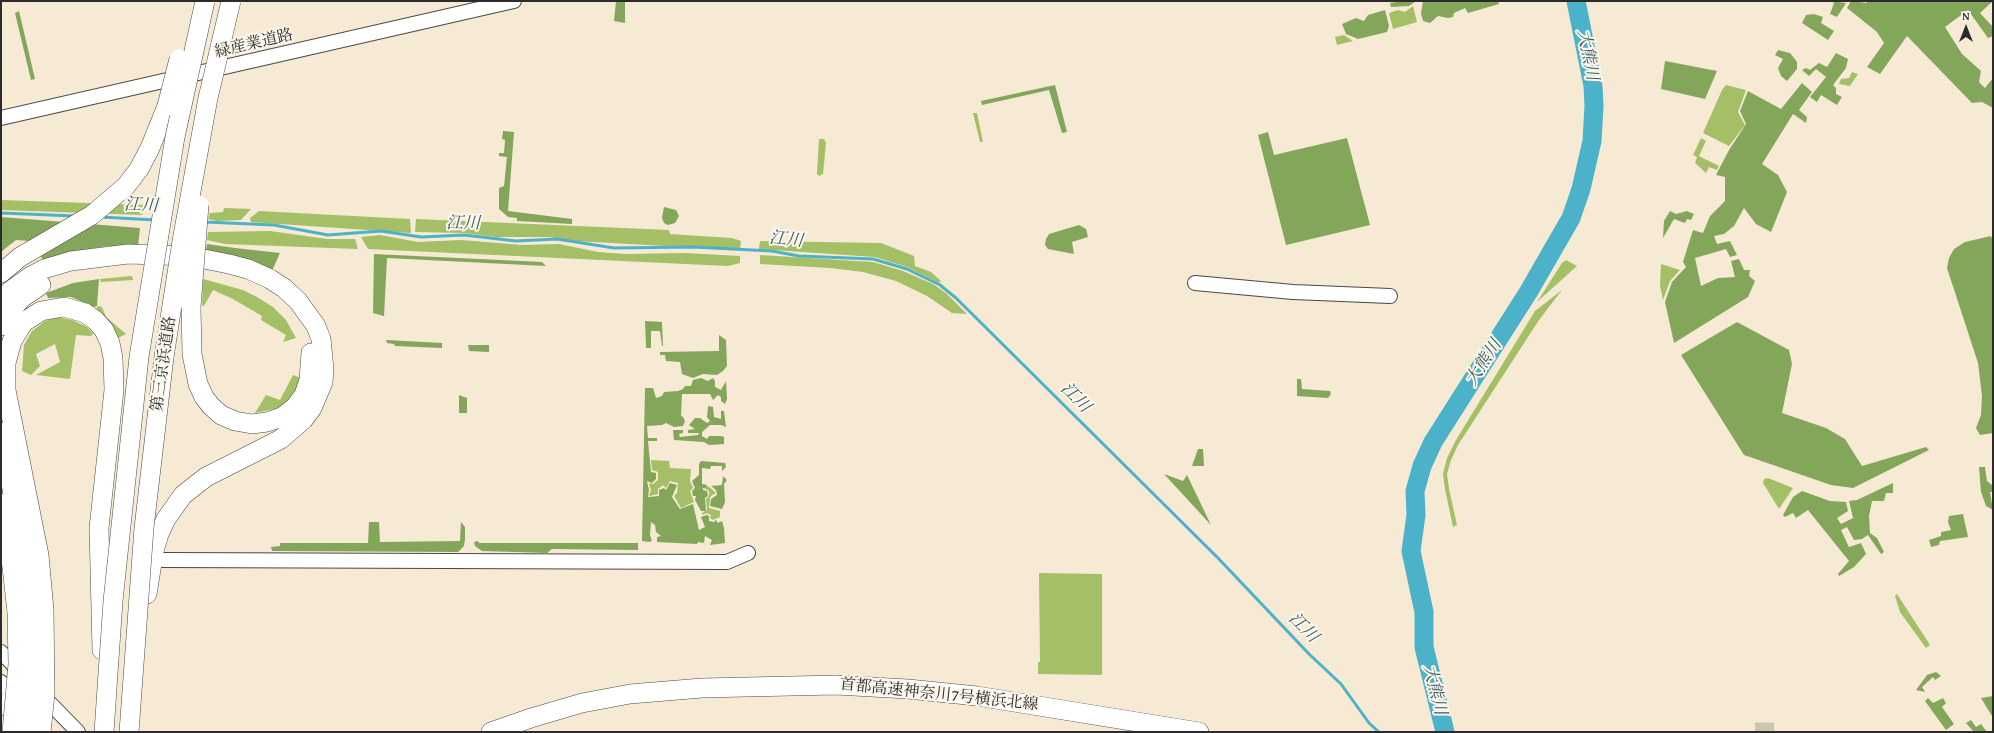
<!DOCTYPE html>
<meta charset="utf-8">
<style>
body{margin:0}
#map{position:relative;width:1994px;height:733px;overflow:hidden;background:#f6ead4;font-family:"Gentium Book Plus",serif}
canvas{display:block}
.frame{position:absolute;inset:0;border:2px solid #2b2b2b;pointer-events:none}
.north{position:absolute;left:1946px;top:8px;width:40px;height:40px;-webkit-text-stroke:3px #fbf7ec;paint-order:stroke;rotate:0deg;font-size:11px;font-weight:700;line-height:16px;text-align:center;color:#2b2b2b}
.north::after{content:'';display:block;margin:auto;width:14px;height:18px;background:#2b2b2b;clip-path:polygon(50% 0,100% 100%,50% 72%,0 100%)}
</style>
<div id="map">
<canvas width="1994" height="733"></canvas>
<div class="frame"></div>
<div class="north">N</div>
</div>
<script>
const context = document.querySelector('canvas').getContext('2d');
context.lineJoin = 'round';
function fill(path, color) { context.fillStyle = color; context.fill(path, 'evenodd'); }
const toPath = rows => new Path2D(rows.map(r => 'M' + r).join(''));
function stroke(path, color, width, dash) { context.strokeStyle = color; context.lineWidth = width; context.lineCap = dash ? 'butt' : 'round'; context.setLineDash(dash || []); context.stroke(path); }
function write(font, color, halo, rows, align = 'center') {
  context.font = font + ' "Gentium Book Plus","Noto Serif JP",serif'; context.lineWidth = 4; context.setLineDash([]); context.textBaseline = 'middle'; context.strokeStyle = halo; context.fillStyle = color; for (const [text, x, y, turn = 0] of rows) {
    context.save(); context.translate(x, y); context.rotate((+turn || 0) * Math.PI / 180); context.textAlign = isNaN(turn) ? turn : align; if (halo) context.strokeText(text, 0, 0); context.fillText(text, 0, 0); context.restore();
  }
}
fill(toPath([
 [1413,6,1417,22,1393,29,1389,13,1398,10,1405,12],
 [1344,35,1353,41,1337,45,1335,37],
 [1852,72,1858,74,1850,86,1839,84,1841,79,1849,78],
 [1726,85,1746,90,1738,112,1745,125,1729,146,1703,133,1722,90],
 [973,113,977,113,983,142,980,142],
 [1701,138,1706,141,1699,156,1719,166,1717,170,1709,167,1706,173,1695,163,1697,157,1693,155],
 [819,139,824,139,826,143,823,174,819,176,817,174],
 [1,200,145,205,142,215,1,210],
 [224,208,251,209,241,220,217,221,208,219,210,213,223,212],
 [259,211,410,219,411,233,251,222,250,218],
 [416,219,669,230,670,234,732,238,741,241,740,250,574,241,549,237,497,237,463,233,415,232],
 [270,231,327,239,355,239,358,249,225,244,207,240,208,232],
 [380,235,418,242,461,240,522,245,559,244,598,252,626,254,685,253,740,256,740,263,728,266,368,249,361,237],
 [760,241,881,243,914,256,915,266,931,272,941,281,939,283,907,267,875,257,759,249],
 [760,255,873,262,903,271,933,284,946,293,967,314,952,313,927,296,896,281,863,272,830,268,760,264],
 [1566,260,1577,266,1537,302,1562,263],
 [1661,264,1680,270,1670,281,1663,300,1660,286],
 [132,276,133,280,101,282,100,279],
 [203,279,243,290,257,297,273,307,286,320,296,338,283,342,286,335,261,320,262,316,233,299,213,290,204,306,202,305],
 [1562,290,1539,320,1458,445,1451,460,1447,474,1449,489,1457,525,1453,527,1445,489,1443,474,1447,458,1456,440,1535,311],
 [98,306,102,307,106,317,126,334,116,339,96,309],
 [57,317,72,320,87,327,93,334,91,336,76,335,70,379,36,375,60,362,55,344,36,354,40,366,31,375,22,371,24,345,32,331,45,321],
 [293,375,301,378,297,389,289,400,279,408,255,413,266,395,280,400],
 [651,460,669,461,670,468,691,469,690,481,693,488,690,491,694,502,681,508,674,496,677,493,678,483,670,481,666,488,663,485,658,489,658,494,649,496,651,490,649,483,653,484,658,480,658,472,652,470],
 [1768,478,1793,488,1779,509,1763,483,1764,479],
 [708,486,715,492,715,494,712,495,710,498,709,508,720,511,720,517,713,520,710,518,711,515,707,513,703,515,702,513,707,510,706,499,709,496,709,491,704,488],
 [1039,573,1102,574,1102,675,1038,674,1038,662,1040,662],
 [1897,594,1930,645,1926,648,1900,612,1895,596]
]), '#a4bf66');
fill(toPath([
 [616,1,625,1,625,23,614,21],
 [1404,1,1416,1,1409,6,1391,7,1390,3],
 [1423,1,1498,1,1499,4,1468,13,1465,8,1454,13,1453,17,1448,18,1438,16,1430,23,1423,21,1421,14],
 [1831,1,1846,3,1837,17,1830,14,1834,3],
 [1851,1,1867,3,1867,1,1993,1,1980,13,1993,27,1993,36,1988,38,1968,10,1945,27,1962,54,1981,71,1979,82,1985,88,1993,78,1993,108,1982,102,1972,103,1907,36,1880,74,1867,67,1884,43,1877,32,1847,8],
 [1385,10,1389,26,1387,32,1358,39,1346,34,1342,24,1356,18,1364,21,1368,15],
 [19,11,35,79,31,80,15,13],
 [1814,14,1823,17,1821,23,1834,31,1828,40,1802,23,1806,15],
 [1778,50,1790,53,1797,62,1797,69,1787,81,1781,76,1778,68,1783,59,1775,55],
 [1836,53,1848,59,1846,68,1833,85,1836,88,1836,94,1842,97,1837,105,1821,95,1817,102,1810,97,1826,77,1816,69,1809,76,1802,70,1806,68,1810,70,1819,63,1827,67],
 [1665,61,1717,71,1705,99,1661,89],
 [1802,83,1812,92,1799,110,1807,117,1806,123,1793,114,1762,164,1778,175,1787,192,1771,232,1756,224,1744,208,1734,226,1724,234,1714,236,1717,244,1730,241,1737,255,1730,257,1726,249,1695,258,1701,286,1718,278,1735,277,1731,261,1739,259,1744,270,1750,270,1749,276,1755,281,1748,297,1674,343,1665,302,1672,282,1686,267,1683,262,1693,230,1703,233,1710,216,1725,201,1725,177,1716,175,1729,150,1746,124,1740,111,1748,91,1781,109],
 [1055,85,1067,132,1062,133,1049,90,982,105,981,101],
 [503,131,514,132,508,211,572,219,572,224,517,221,517,218,508,217,499,209,499,188,504,186,507,157,499,156,499,153,504,153,505,140,502,139],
 [1268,132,1274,155,1347,138,1370,225,1286,245,1258,135],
 [664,207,676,210,679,216,675,223,668,225,664,223,662,218],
 [1670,211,1676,214,1687,211,1694,214,1691,220,1687,219,1685,223,1674,219,1663,238,1664,221],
 [1,217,140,228,138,246,108,246,76,251,43,260,38,252,29,241,16,240,1,252],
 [1079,225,1086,229,1088,237,1072,242,1074,254,1048,249,1045,245,1046,239,1049,234],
 [1991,236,1993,241,1993,433,1980,435,1976,428,1981,415,1982,396,1978,363,1947,268,1949,258,1954,249,1965,242],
 [207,244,235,248,280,253,272,271,206,250],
 [374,254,542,262,546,266,387,258,384,316,373,313],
 [99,279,97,306,94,307,71,297,48,298,46,293,73,283],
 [645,321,662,322,663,346,662,346,660,331,651,331,651,348,646,348],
 [1737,322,1789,350,1792,364,1782,413,1826,428,1845,439,1862,466,1926,447,1929,450,1853,488,1831,485,1744,455,1681,355],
 [719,335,726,340,727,366,723,371,717,375,703,374,693,378,682,374,680,362,666,361,665,355,660,355,660,352,719,351],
 [386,340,442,343,442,348,395,346,394,344,387,343],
 [468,345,489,345,489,352,469,351],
 [701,378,708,381,713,378,715,381,715,387,721,390,726,381,727,399,725,404,721,401,721,397,718,395,713,400,710,394,682,394,681,416,683,417,685,421,683,426,674,427,666,423,662,425,647,426,648,438,657,438,657,441,648,441,651,472,656,473,656,479,652,483,647,481,649,490,648,497,659,496,659,490,664,488,666,490,670,483,677,485,672,497,680,509,693,504,699,530,705,527,701,517,707,515,709,516,709,521,714,522,716,520,718,523,722,521,724,528,725,543,710,545,712,540,705,536,704,543,698,542,697,544,657,542,657,537,661,536,656,532,655,525,651,522,650,535,652,541,649,542,642,541,645,388,653,388,656,398,662,396,664,392,678,391,683,389,685,386,691,386,693,380],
 [1297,379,1301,379,1302,389,1330,391,1331,394,1328,398,1297,396],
 [459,395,467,398,467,413,459,413],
 [708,406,713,407,714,417,721,419,721,411,724,411,726,427,721,425,710,425,702,432,702,436,707,439,709,436,721,436,724,437,724,444,709,445,704,442,674,440,673,430,683,430,683,433,679,434,680,437,698,435,699,433,688,433,688,430,695,429,689,425,695,418,700,418,707,423,710,421,707,417],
 [1198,449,1203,449,1204,466,1192,466],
 [701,461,725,463,726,467,722,471,722,466,711,466,710,469,702,468,702,484,707,485,706,488,703,488,703,490,707,491,708,496,705,498,706,511,701,511,695,500,696,496,693,496,692,491,695,488,692,481,699,475,699,464],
 [1979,467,1985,467,1987,481,1993,486,1993,492,1990,492,1993,510,1986,506,1981,492],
 [1164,474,1183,481,1187,475,1211,525],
 [723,476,727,480,724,484,725,502,722,509,710,506,711,499,717,495,716,490,711,486,722,485],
 [1893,483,1893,493,1886,493,1884,501,1872,501,1869,516,1870,533,1877,538,1884,552,1881,554,1868,535,1862,539,1854,540,1847,527,1841,530,1849,547,1861,543,1866,554,1854,567,1839,576,1838,574,1849,561,1808,510,1796,518,1793,513,1785,517,1783,515,1793,497,1802,491,1830,501,1846,502,1848,511,1837,518,1841,524,1853,518,1849,501,1857,500],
 [1963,514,1968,537,1940,541,1939,545,1931,547,1929,540,1941,536,1941,532,1951,530,1948,522,1949,516],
 [369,522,379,522,380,542,460,541,461,522,465,527,465,539,464,546,458,552,272,551,271,547,280,546,280,543,368,543],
 [478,541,479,543,638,543,638,550,552,549,547,553,482,551,475,546,474,542],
 [1936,672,1941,676,1935,680,1933,677,1922,687,1925,692,1916,690,1927,675],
 [1993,696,1993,715,1992,716,1981,698],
 [1928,698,1933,703,1943,698,1946,703,1942,707,1954,724,1946,730,1925,701],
 [1971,720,1976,727,1981,724,1987,732,1974,732,1966,723]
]), '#83a65b');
stroke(toPath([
 [1,213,75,216],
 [101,217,155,220],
 [205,222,274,225,328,235,381,231,421,237,464,235,516,241,557,239,614,248,693,247,772,251,799,256,873,259,907,269,940,285,956,298,1218,558,1309,654,1341,684,1369,723,1379,732]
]), '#4bb2ca', 3);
stroke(toPath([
 [1445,732,1424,647,1424,612,1411,551,1416,515,1415,491,1422,466,1433,442,1529,291,1571,218,1581,189,1592,141,1594,106,1593,86,1576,1]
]), '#4bb2ca', 19);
stroke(toPath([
 [1755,732,1781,732]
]), '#cdc4b2', 19, [19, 10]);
const secondary = toPath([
 [1,118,514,1],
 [1195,283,1293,292,1390,296],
 [163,560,727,562,748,553],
 [1,652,22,674],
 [1,682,20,701],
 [40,693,78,732]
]);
const highway = toPath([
 [1,273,20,257,92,215,126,186,139,169,150,148,167,106],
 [1,301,10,291,31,276,44,269,71,261,128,254,189,256,229,264,248,269,270,279,284,288,298,301,316,326,321,339,324,369,323,382,312,408,304,419,281,439,206,477,183,495,166,519,159,534,154,551,147,594],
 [191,307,192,354,198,384,204,397,211,406,221,415,235,421,252,424,267,422,282,417,295,407,304,395,309,380,311,353],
 [1,326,13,308,22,298,41,285],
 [1,432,25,556,31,611],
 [1,503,12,567,17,612],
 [44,610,39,555,6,390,6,363,12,341,24,322,41,311,64,307,85,313,96,321,104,330,110,343,113,358,114,390,99,528,102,650],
 [1,703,27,718],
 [491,732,531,718,582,703,630,694,702,688,836,685,908,689,977,696,1199,732]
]);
stroke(secondary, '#494844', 16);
stroke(highway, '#494844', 20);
stroke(secondary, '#fff', 14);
stroke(highway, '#fff', 19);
const highwayBridge = toPath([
 [167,106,179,59],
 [191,307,199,205],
 [12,732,18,664,17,612],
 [27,732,32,665,31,611],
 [41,732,45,694,44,610],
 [104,732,113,601,139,357,175,137,205,1],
 [129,732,144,528,164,357,182,241,208,98,231,1]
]);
stroke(highwayBridge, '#494844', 20, []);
stroke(highwayBridge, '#fff', 19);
write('16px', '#2b2b2b', '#fbf7ec', [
 ["緑産業道路",254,44,-13],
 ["第三京浜道路",164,364,-82],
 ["首都高速神奈川7号横浜北線",939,695,6]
]);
write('italic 17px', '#365a63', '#fbf7ec', [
 ["大熊川",1587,55,79],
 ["江川",141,206,3],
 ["江川",463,224,1],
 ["江川",786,240,6],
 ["大熊川",1484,363,-57],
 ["江川",1075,398,45],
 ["江川",1303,628,45],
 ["大熊川",1434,690,76]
]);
</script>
